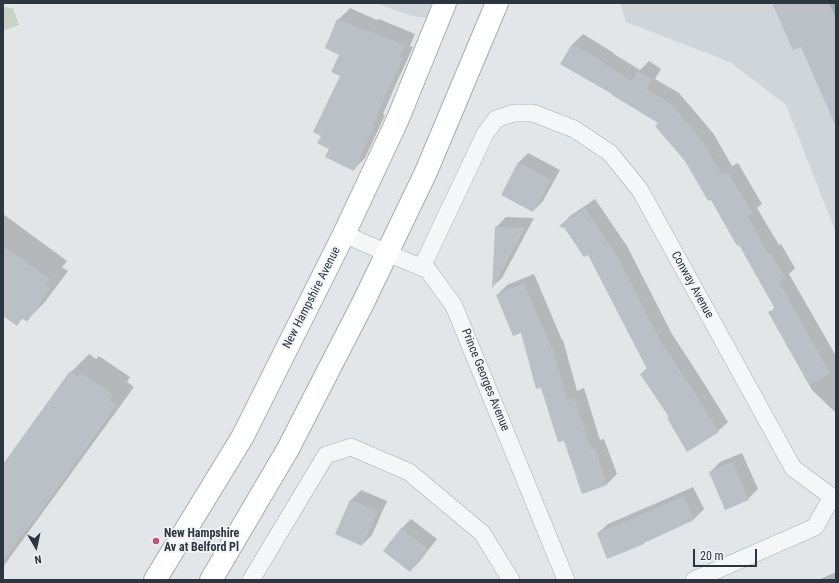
<!DOCTYPE html>
<style>
body{margin:0}
#map{position:relative;width:839px;height:583px;overflow:hidden;background:#e2e6e9;font-family:"Roboto Condensed",sans-serif}
canvas{display:block}
.frame{position:absolute;inset:0;border:4px solid #2c363f;pointer-events:none}
.north{position:absolute;left:16px;top:527px;width:40px;height:40px;-webkit-text-stroke:3px #f1f4f6;paint-order:stroke;rotate:171deg;font-size:11px;font-weight:700;line-height:16px;text-align:center;color:#2c363f}
.north::after{content:'';display:block;margin:auto;width:14px;height:18px;background:#2c363f;clip-path:polygon(50% 0,100% 100%,50% 72%,0 100%)}
.scale{position:absolute;left:693px;top:549px;width:64px;height:18px;box-sizing:border-box;border:2px solid #2c363f;border-top:0;padding-left:5px;font-size:12px;line-height:14px;white-space:nowrap;color:#2c363f;-webkit-text-stroke:3px #f1f4f6;paint-order:stroke}
</style>
<div id="map">
<canvas width="839" height="583"></canvas>
<div class="frame"></div>
<div class="north">N</div>
<div class="scale">20 m</div>
</div>
<script>
const context = document.querySelector('canvas').getContext('2d');
context.lineJoin = 'round';
function fill(path, color) { context.fillStyle = color; context.fill(path, 'evenodd'); }
const toPath = rows => new Path2D(rows.map(r => 'M' + r).join(''));
function stroke(path, color, width, dash) { context.strokeStyle = color; context.lineWidth = width; context.lineCap = dash ? 'butt' : 'round'; context.setLineDash(dash || []); context.stroke(path); }
function write(font, color, halo, rows, align = 'center') {
  context.font = font + ' "Roboto Condensed",sans-serif'; context.lineWidth = 3.5; context.setLineDash([]); context.textBaseline = 'middle'; context.strokeStyle = halo; context.fillStyle = color; for (const [text, x, y, turn = 0] of rows) {
    context.save(); context.translate(x, y); context.rotate((+turn || 0) * Math.PI / 180); context.textAlign = isNaN(turn) ? turn : align; if (halo) context.strokeText(text, 0, 0); context.fillText(text, 0, 0); context.restore();
  }
}
fill(toPath([
 [376,3,431,3,427,18,412,16],
 [620,3,836,3,836,233,786,105,730,62,626,22]
]), '#d0d5da');
fill(toPath([
 [3,7,13,8,19,25,3,31]
]), '#cad2c4');
fill(toPath([
 [773,3,836,3,836,124,802,45],
 [350,8,377,20,379,19,415,34,410,46,413,47,396,84,383,114,385,115,365,158,354,169,330,149,322,136,341,76,338,20],
 [583,34,614,53,614,54,640,70,649,61,661,69,655,79,679,93,713,133,732,166,738,163,762,204,757,208,779,245,781,244,795,268,789,274,836,356,836,413,812,390,770,313,775,307,739,244,711,198,686,160,659,122,613,94,561,64,573,44],
 [528,153,560,170,543,201,533,211,518,163],
 [595,199,627,246,672,334,700,377,728,422,718,431,670,416,641,374,647,368,588,253,567,228,561,225,570,216],
 [3,214,67,261,62,267,68,271,45,302,27,320,23,318,17,324,3,314],
 [506,217,534,218,502,278,493,286,496,227],
 [534,274,562,340,563,340,577,391,584,388,600,440,604,439,617,474,607,484,583,492,564,440,522,331,497,295,507,285],
 [89,354,96,359,99,356,130,377,127,382,134,387,3,567,3,466,71,372],
 [742,453,758,489,748,499,710,472,720,462],
 [693,487,704,509,694,519,646,541,598,533,608,524,659,502],
 [361,490,387,501,372,535,362,545,336,534,351,500],
 [411,519,437,539,420,561,410,571,401,529],
 [836,572,836,580,818,580]
]), '#0003');
fill(toPath([
 [772,3,829,3,836,18,836,127,801,47,793,50],
 [337,19,366,31,367,30,405,45,399,57,403,58,385,96,373,126,374,127,354,171,325,157,329,149,317,143,321,136,313,132,340,76,331,72,339,55,325,48],
 [572,44,605,63,604,64,632,81,638,71,652,79,646,89,670,103,704,143,722,175,728,172,753,214,748,217,768,254,771,253,786,279,779,282,830,373,809,385,768,312,775,309,739,245,737,246,711,200,708,201,685,161,655,126,658,123,612,95,612,94,560,64],
 [518,162,551,180,533,212,501,195],
 [585,208,617,256,662,344,691,387,719,432,687,452,667,418,669,417,640,374,647,369,588,255,584,257,565,229,566,229,559,226],
 [495,227,525,228,492,289],
 [3,246,50,279,45,286,50,289,27,322,22,318,17,326,3,316],
 [524,283,552,349,553,349,567,400,574,398,591,449,595,448,607,485,582,494,564,441,558,442,541,388,536,389,521,333,513,336,496,295],
 [70,371,78,377,81,373,113,395,110,400,117,405,34,521,33,520,3,562,3,464],
 [733,462,749,500,725,510,709,472],
 [683,496,694,520,644,543,644,544,607,559,597,533,648,512],
 [350,500,378,511,362,546,335,534],
 [401,528,428,550,410,572,383,551]
]), '#bac0c5');
const street = toPath([
 [344,234,387,253,428,270,454,306,566,580],
 [422,267,485,134,496,119,514,113,533,113,574,129,610,153,640,190,793,468,832,497,836,497],
 [251,580,326,455,351,447,409,472,482,533,511,580],
 [694,580,815,527,832,497]
]);
const primary = toPath([
 [155,580,243,436,344,234,397,121,445,3],
 [211,580,288,449,363,303,426,172,497,3]
]);
stroke(street, '#a8aeb3', 18);
stroke(primary, '#a3acb3', 24);
stroke(street, '#f4f6f7', 17);
stroke(primary, '#fff', 22);
for (const [x, y, r, color] of [
 [156,541,4,"#c05577"]
]) { const dot = new Path2D(); dot.arc(x, y, r, 0, 2 * Math.PI); context.fillStyle = color; context.fill(dot); stroke(dot, '#f1f4f6', 1.5); }
write('12px', '#2c363f', '#f1f4f6', [
 ["Conway Avenue",692,285,61],
 ["New Hampshire Avenue",312,298,-63],
 ["Prince Georges Avenue",485,380,68]
]);
write('bold 12px', '#2c363f', '#f1f4f6', [
 ["New Hampshire",164,534],
 ["Av at Belford Pl",164,548]
], 'left');
</script>
